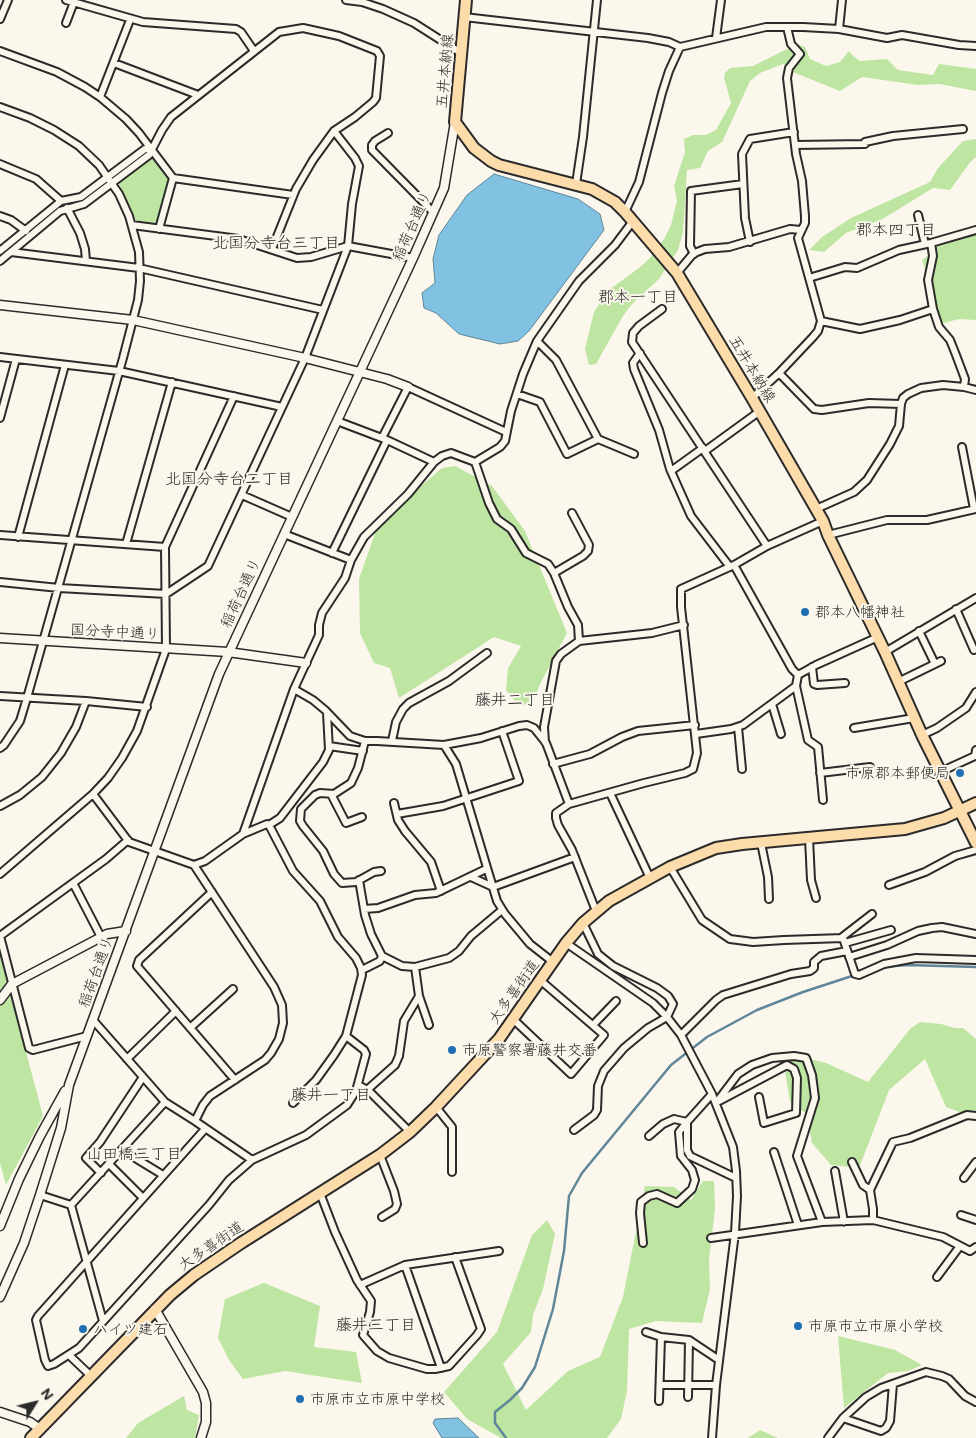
<!DOCTYPE html>
<meta charset="utf-8">
<style>
body{margin:0}
#map{position:relative;width:976px;height:1438px;overflow:hidden;background:#fbf7ec;font-family:Mali,sans-serif}
canvas{display:block}
.north{position:absolute;left:10px;top:1378px;width:50px;height:50px;-webkit-text-stroke:4px #fbf7ec;paint-order:stroke;rotate:54deg;font-size:14px;font-weight:700;line-height:20px;text-align:center;color:#2b2b2b}
.north::after{content:'';display:block;margin:auto;width:18px;height:22px;background:#2b2b2b;clip-path:polygon(50% 0,100% 100%,50% 72%,0 100%)}
</style>
<div id="map">
<canvas width="976" height="1438"></canvas>
<div class="north">N</div>
</div>
<script>
const context = document.querySelector('canvas').getContext('2d');
context.lineJoin = 'round';
function fill(path, color) { context.fillStyle = color; context.fill(path, 'evenodd'); }
const toPath = rows => new Path2D(rows.map(r => 'M' + r).join(''));
function stroke(path, color, width, dash) { context.strokeStyle = color; context.lineWidth = width; context.lineCap = dash ? 'butt' : 'round'; context.setLineDash(dash || []); context.stroke(path); }
function write(font, color, halo, rows, align = 'center') {
  context.font = font + ' Mali,"Klee One",sans-serif'; context.lineWidth = 4; context.setLineDash([]); context.textBaseline = 'middle'; context.strokeStyle = halo; context.fillStyle = color; for (const [text, x, y, turn = 0] of rows) {
    context.save(); context.translate(x, y); context.rotate((+turn || 0) * Math.PI / 180); context.textAlign = isNaN(turn) ? turn : align; if (halo) context.strokeText(text, 0, 0); context.fillText(text, 0, 0); context.restore();
  }
}
fill(toPath([
 [797,44,805,47,810,59,826,66,840,62,849,51,853,56,860,61,887,59,898,70,933,75,939,64,976,69,976,91,940,84,918,85,862,77,840,91,795,73,783,64,760,73,750,81,722,142,708,151,700,168,687,170,683,232,678,250,659,279,632,304,623,316,596,364,589,365,585,349,594,312,609,290,639,268,650,258,664,239,671,225,677,201,674,186,685,152,684,139,693,135,706,135,716,130,731,103,724,78,725,73,730,68,753,66],
 [976,139,976,157,971,161,950,190,933,188,881,220,846,233,824,252,809,250,822,237,851,218,930,182,938,168,963,141],
 [152,157,155,158,170,179,159,223,156,225,136,220,119,184,121,181],
 [976,233,976,320,959,319,944,323,939,319,931,284,922,260,935,251,936,245],
 [455,466,492,486,525,531,567,633,541,682,532,704,518,705,506,690,508,668,521,646,494,637,399,698,390,668,374,663,360,633,359,579,379,522,442,468],
 [0,954,43,1116,6,1185,0,1163],
 [920,1022,941,1024,955,1028,963,1028,976,1039,976,1118,946,1107,925,1059,889,1090,859,1168,831,1165,812,1143,807,1114,790,1102,784,1064,802,1057,826,1063,868,1082,910,1029],
 [703,1181,714,1181,715,1209,709,1260,710,1289,702,1323,656,1321,629,1329,627,1391,621,1419,607,1438,501,1438,467,1419,444,1392,497,1332,532,1235,547,1220,555,1234,543,1289,533,1315,531,1332,503,1364,526,1410,568,1371,600,1357,623,1297,645,1186,674,1187,691,1200],
 [264,1283,320,1306,314,1347,356,1352,362,1383,285,1371,243,1379,229,1360,218,1338,225,1299],
 [838,1336,895,1350,922,1365,908,1371,888,1373,844,1408],
 [184,1396,187,1410,199,1415,195,1438,126,1438,138,1423],
 [760,1430,778,1438,748,1438]
]), '#bee5a1');
const water = toPath([
 [494,174,578,199,600,214,604,230,529,331,518,341,500,344,459,334,436,313,424,308,422,293,435,283,433,259,439,235,467,195,494,174],
 [458,1418,479,1438,442,1438,433,1423,435,1419,458,1418]
]);
fill(water, '#81c2e2');
stroke(water, '#5f8699', 1);
stroke(toPath([
 [882,967,908,965,976,967],
 [506,1438,495,1423,495,1412,510,1400,522,1388,535,1367,553,1309,564,1251,569,1196,582,1173,671,1065,707,1037,757,1010,803,992,855,975]
]), '#5f8699', 2.5);
const minor = toPath([
 [66,0,143,22,236,29,241,32,254,51],
 [346,0,362,2,383,9,414,23,461,53],
 [464,17,648,38,669,42,680,47,766,27,803,27,839,29,887,38,902,35,959,45,976,46],
 [0,19,8,0],
 [66,23,74,2],
 [839,29,842,0],
 [716,38,721,0],
 [0,51,57,72,85,87,100,97,126,119,139,133,173,178,293,195],
 [114,63,198,95],
 [100,97,130,20],
 [0,107,30,118,54,130,79,146,99,165,119,194,129,216,139,252,140,281,138,300,123,358,27,698,20,721,4,745,0,748],
 [388,133,375,141,372,145,372,150,433,212],
 [865,142,893,136,963,129],
 [795,145,865,144],
 [0,164,36,179,61,201],
 [576,184,583,137,597,0],
 [67,208,80,233,85,249,86,261],
 [625,212,639,182,662,93,669,71,680,47],
 [918,215,925,244],
 [0,216,11,220,26,231],
 [132,225,239,239,297,258,311,257,348,246,413,258],
 [159,229,173,178],
 [750,242,745,218,742,154,750,139,794,132],
 [931,243,933,256,928,280,933,309,939,327,950,340,956,355,965,379,964,387],
 [0,251,61,201,81,197,145,149,152,149],
 [11,252,139,268,323,310],
 [694,254,690,246,691,191,743,184],
 [0,261,60,211,84,204,149,155,162,130,171,117,279,32,303,28,339,36,377,51,380,56,376,98,373,102,355,117,334,131,313,160,296,189,272,249],
 [677,273,692,255,697,252,705,249,729,247,790,229,801,230],
 [809,278,845,267,857,268,899,250,931,243,976,230],
 [662,309,639,326,633,333,632,342,767,546],
 [821,321,860,329,900,320,933,309],
 [537,341,556,360,598,439,634,454],
 [640,353,633,363,634,369,659,430,670,469,691,516,730,567],
 [0,357,119,371,282,407],
 [779,373,814,409,822,410,869,403,901,404],
 [517,394,540,402,567,454,598,439],
 [752,398,779,373,813,337,818,331,821,321,798,238,805,223,805,216,802,181,796,154,787,78,789,68,800,54,791,44,787,27],
 [0,418,16,359],
 [337,421,387,440,434,462],
 [382,438,408,387,506,432],
 [962,447,974,509],
 [705,451,760,411],
 [475,462,500,447,505,441,511,411,523,374,537,341,579,281,615,245,633,221],
 [671,471,703,448],
 [242,495,292,517],
 [816,509,854,492,867,480,890,444,899,426,901,404,903,398,908,394,921,388,943,385,964,387,976,390],
 [284,534,351,560],
 [0,535,165,547],
 [828,535,887,520,927,520,976,509],
 [18,537,65,365],
 [126,544,172,382],
 [332,553,387,440],
 [734,565,792,669,798,675],
 [554,573,583,556,588,551,589,545,572,513],
 [0,582,59,588,166,594,208,566,305,358,348,246,352,204,359,166,355,158,334,131],
 [956,609,974,650],
 [919,631,935,664],
 [885,652,976,598],
 [812,667,814,684,817,685,845,683],
 [798,675,816,665,878,637],
 [898,682,941,661],
 [796,686,808,740,818,747,823,800],
 [294,689,313,700,325,710,350,736,365,741,377,741,444,745,481,738,519,726,527,725,534,728,546,743,569,804],
 [0,696,86,701,147,707],
 [772,704,781,734],
 [738,727,742,769],
 [854,728,914,718],
 [696,734,731,729,743,725,796,686,798,675],
 [922,735,937,728,966,708,976,692],
 [365,741,358,768,351,783,334,794,320,793,315,795,301,809,300,821,303,826,323,851,334,874,342,883,356,882,374,872,381,871],
 [392,741,396,722,403,709,409,703,449,681,487,653],
 [545,742,544,727,556,661,561,654,579,641,652,633,684,625],
 [444,745,456,764,497,901,505,914,530,944,553,962],
 [329,746,363,751],
 [553,764,590,754,622,737,638,731,695,725],
 [940,772,975,756,976,750],
 [820,773,870,767],
 [610,793,650,878],
 [93,794,129,842,194,865,274,987,282,1005,283,1023,279,1039,271,1053,265,1060,210,1096,203,1105,195,1121],
 [331,794,346,823,362,817],
 [394,803,398,820,405,831,431,862,441,891],
 [0,806,20,795,42,777,61,753,76,727,86,701],
 [397,814,443,806,519,781,502,731],
 [269,825,293,871,320,901,338,937,356,958,361,968,362,975,346,1036,334,1055,316,1080,293,1103],
 [243,834,294,689,319,635,319,625,322,613,345,578,351,560,364,537,408,494,434,462,442,456,451,453,475,462,489,503,497,519,511,529,526,553,548,564,554,573,568,607,578,625,579,641],
 [809,838,811,880,816,898],
 [761,843,768,877,769,899],
 [194,865,205,861,243,834,267,824,269,825,280,818,323,762,329,750,327,713],
 [670,867,702,920,730,939,753,942,784,940,843,938,855,974,859,975,884,964,916,958,976,960],
 [0,874,93,794,108,778,122,758,137,731,166,649,165,547,234,396],
 [471,877,493,887,575,857],
 [359,880,365,915,371,934,382,956,402,966,415,967,449,958,459,951,471,936,502,910],
 [73,883,101,937],
 [889,885,925,872,955,856,976,850],
 [212,892,139,960,137,966,235,1080],
 [364,909,378,908,415,895,436,893,486,869],
 [596,911,572,850,558,825,556,818,556,813,569,804,644,783,685,773,693,769,697,753,681,607,681,589,734,565,767,546,823,521],
 [841,938,872,914],
 [566,943,653,1003,667,1017,681,1035,712,1094,733,1147,736,1171,737,1196,735,1233,716,1385,712,1438],
 [845,943,891,930],
 [849,957,887,945,918,931,932,928,942,927,976,934],
 [362,970,380,961,382,956],
 [419,996,429,1025],
 [93,1020,165,1102,195,1121,252,1160],
 [514,1020,571,1074,604,1035,540,980],
 [593,1025,616,1001],
 [190,1028,233,989],
 [681,1035,716,1000,723,995,791,974,810,971,814,968,814,962,821,956,847,951],
 [87,1036,33,1050,29,1048,0,936,106,859,128,840],
 [127,1059,176,1011],
 [358,1085,369,1091,410,1132],
 [367,1090,395,1065,399,1056,404,1021,419,996,415,967],
 [712,1094,687,1122,687,1150,690,1156,736,1178],
 [719,1101,787,1065,794,1069,797,1078,796,1113,764,1123,759,1097],
 [716,1103,738,1074,752,1065,772,1058,794,1056,806,1058,812,1075,815,1098,797,1156,822,1222],
 [436,1107,452,1127,452,1172],
 [205,1129,38,1316,36,1320,45,1360,48,1366,54,1364,79,1348,209,1205,229,1180,252,1160,306,1135,347,1105,356,1091,366,1054,364,1050,346,1036],
 [574,1130,594,1115,597,1110,598,1086,604,1071,624,1048,648,1028,667,1017,673,1004,668,996,657,988,613,966,598,954,583,923],
 [122,1150,163,1175],
 [774,1152,798,1225],
 [380,1155,394,1191,397,1204,395,1209,382,1217],
 [852,1162,863,1185,870,1190],
 [109,1164,143,1198],
 [835,1171,844,1222],
 [101,1173,86,1158,100,1142,143,1077],
 [964,1178,976,1162],
 [320,1193,335,1232,357,1280,371,1301,370,1312,363,1335,377,1351,389,1358,427,1369,435,1369,449,1366,477,1335,481,1329,455,1257],
 [40,1195,71,1205],
 [71,1205,165,1102],
 [71,1205,103,1321],
 [961,1215,976,1220],
 [873,1220,873,1209,870,1190,893,1142,910,1138,967,1115,976,1116],
 [711,1238,822,1222,873,1220,943,1237,970,1251,976,1247],
 [643,1243,640,1213,641,1202,649,1196,657,1194,677,1203,692,1189,695,1180,692,1170,681,1156,679,1132,687,1122,674,1119,663,1124,649,1136],
 [405,1265,441,1368],
 [937,1277,960,1246],
 [360,1285,405,1265,499,1251],
 [646,1332,661,1337,689,1340,719,1360],
 [69,1355,91,1376],
 [660,1385,716,1385],
 [688,1397,689,1340],
 [659,1401,661,1337],
 [843,1418,881,1431,886,1428,890,1421,893,1384],
 [828,1438,843,1418,866,1397,881,1388,926,1372,942,1376,949,1379,965,1396,976,1402]
]);
const tertiary = toPath([
 [0,305,133,320,305,358,387,379,408,387],
 [0,638,228,652,306,663],
 [0,1000,12,984,107,934,126,931],
 [0,1226,19,1179,40,1136,65,1091],
 [0,1297,24,1243,40,1195,61,1128,69,1085,219,674,413,258,444,188,455,122],
 [155,1309,203,1392,206,1403,206,1422,201,1438],
 [0,1412,30,1422,40,1429]
]);
const primary = toPath([
 [466,0,455,122,474,148,491,161,499,165,592,189,615,202,625,212,677,273,752,398,823,521,828,535,885,652,922,735,976,843]
]);
const trunk = toPath([
 [31,1438,170,1295,194,1275,241,1243,380,1155,410,1132,436,1107,499,1039,566,943,583,923,609,901,670,867,716,848,742,844,905,829,944,818,976,803]
]);
stroke(minor, '#2b2b2b', 10);
stroke(tertiary, '#2b2b2b', 11);
stroke(primary, '#2b2b2b', 14);
stroke(trunk, '#2b2b2b', 14);
stroke(minor, '#fbf7ec', 6);
stroke(tertiary, '#fbf7ec', 8);
stroke(primary, '#fddcac', 10);
stroke(trunk, '#fddcac', 10);
for (const [x, y, r, color] of [
 [805,612,5,"#1f6fb2"],
 [960,773,5,"#1f6fb2"],
 [452,1050,5,"#1f6fb2"],
 [798,1326,5,"#1f6fb2"],
 [83,1329,5,"#1f6fb2"],
 [300,1399,5,"#1f6fb2"]
]) { const dot = new Path2D(); dot.arc(x, y, r, 0, 2 * Math.PI); context.fillStyle = color; context.fill(dot); stroke(dot, '#fbf7ec', 2); }
write('15px', '#2b2b2b', '#fbf7ec', [
 ["五井本納線",445,71,-85],
 ["稲荷台通り",412,226,-66],
 ["五井本納線",752,369,59],
 ["稲荷台通り",241,593,-65],
 ["国分寺中通り",115,632,3],
 ["稲荷台通り",96,972,-70],
 ["大多喜街道",514,992,-55],
 ["大多喜街道",211,1246,-34]
]);
write('15px', '#2b2b2b', '#fbf7ec', [
 ["郡本八幡神社",815,612],
 ["市原郡本郵便局",950,773,"right"],
 ["市原警察署藤井交番",462,1050],
 ["市原市立市原小学校",808,1326],
 ["ハイツ建石",93,1329],
 ["市原市立市原中学校",310,1399]
], 'left');
write('16px', '#2b2b2b', '#fbf7ec', [
 ["郡本四丁目",896,230],
 ["北国分寺台三丁目",276,243],
 ["郡本一丁目",638,297],
 ["北国分寺台二丁目",229,479],
 ["藤井二丁目",515,700],
 ["藤井一丁目",331,1095],
 ["山田橋三丁目",134,1154],
 ["藤井三丁目",376,1325]
]);
</script>
